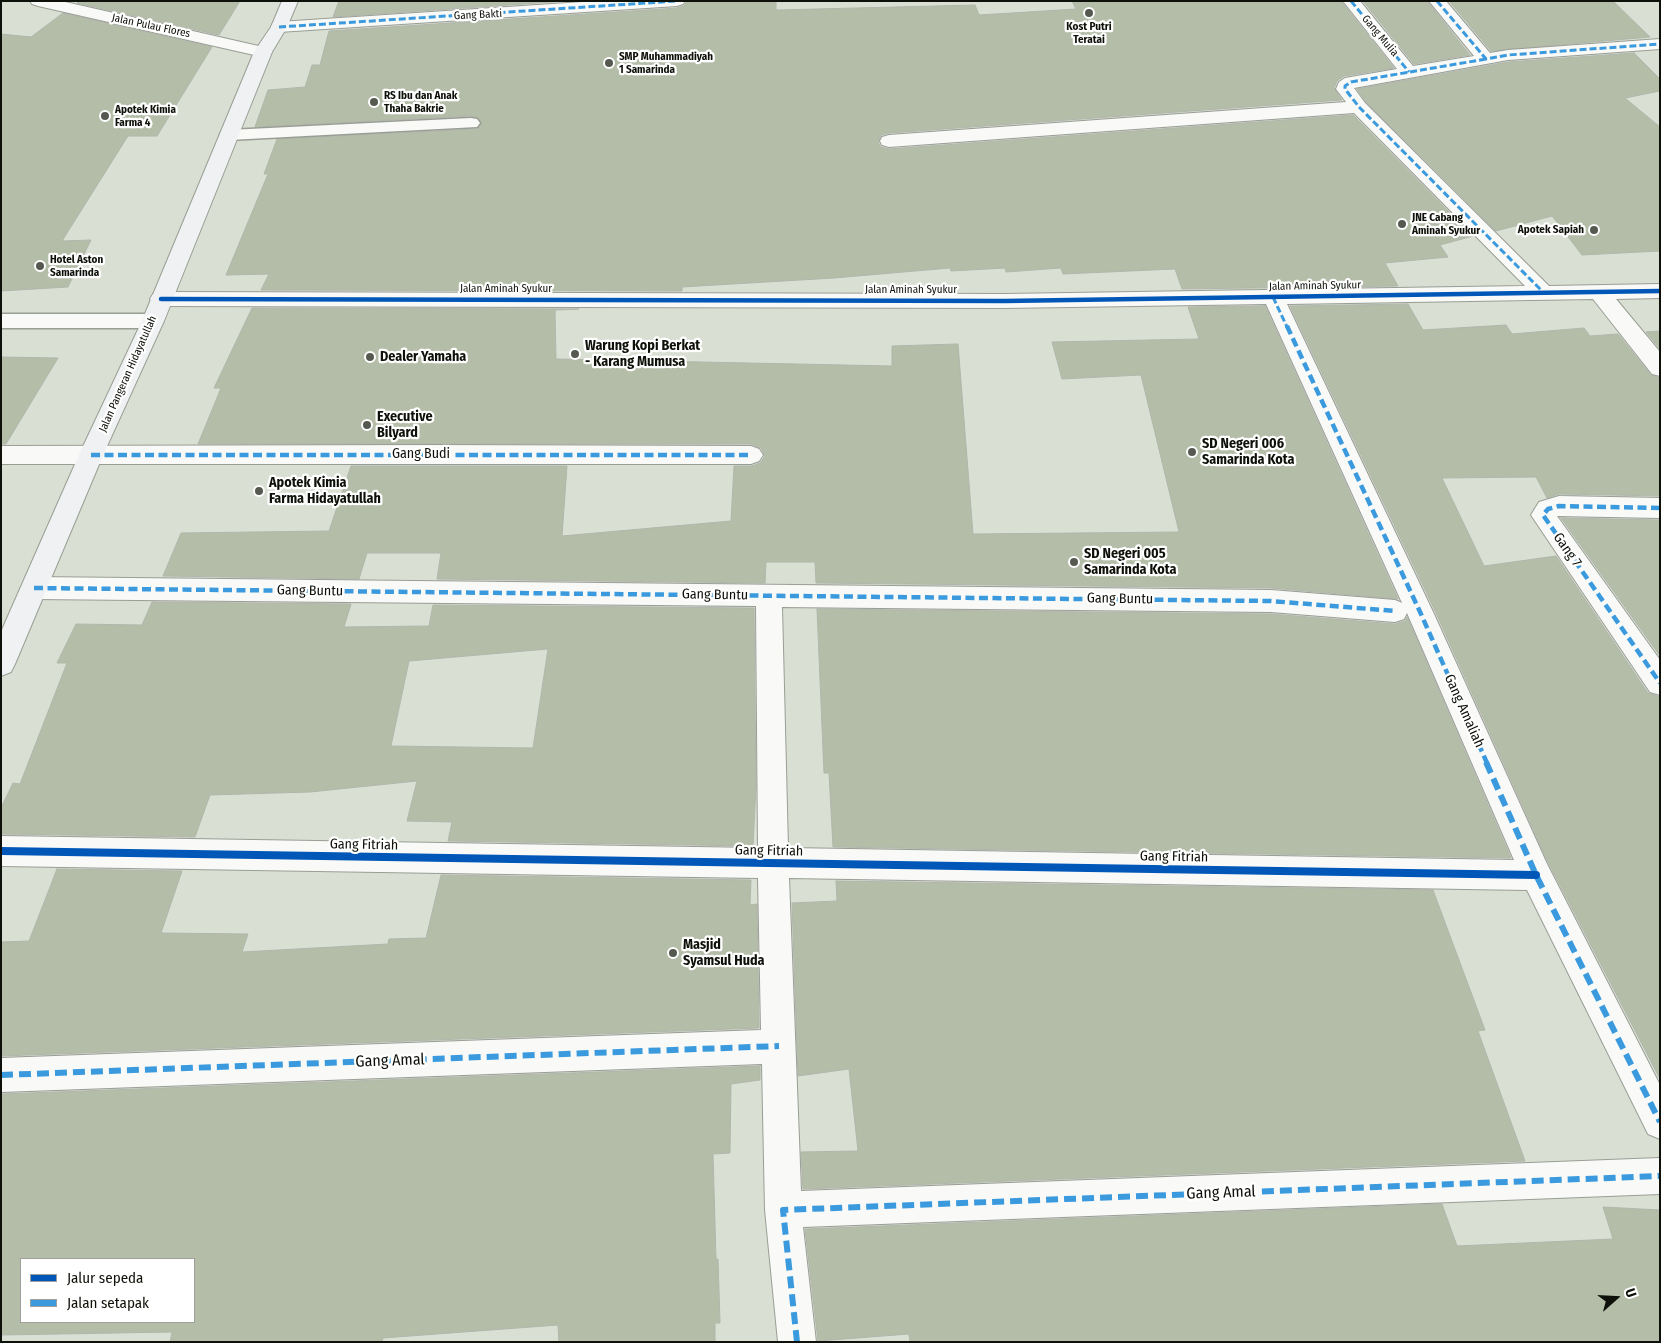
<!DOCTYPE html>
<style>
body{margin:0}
#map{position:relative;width:1661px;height:1343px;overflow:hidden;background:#d9dfd3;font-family:"Fira Sans Condensed",sans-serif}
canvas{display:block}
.frame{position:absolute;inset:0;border:2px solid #0e1109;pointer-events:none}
.legend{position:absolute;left:20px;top:1258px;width:175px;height:65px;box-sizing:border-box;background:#fff;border:1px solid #9fa09d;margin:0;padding:6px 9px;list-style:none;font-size:15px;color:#0e1109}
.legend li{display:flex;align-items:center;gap:10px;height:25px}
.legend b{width:25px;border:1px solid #9fa09d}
.north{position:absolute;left:1591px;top:1273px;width:50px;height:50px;-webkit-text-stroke:4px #fff;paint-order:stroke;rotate:71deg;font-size:14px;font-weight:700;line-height:20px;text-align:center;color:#0e1109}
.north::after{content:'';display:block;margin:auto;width:18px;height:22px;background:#0e1109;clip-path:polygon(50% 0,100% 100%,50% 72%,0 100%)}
</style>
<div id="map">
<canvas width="1661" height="1343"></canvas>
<div class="frame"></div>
<ul class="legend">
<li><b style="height:6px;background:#0057b8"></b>Jalur sepeda</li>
<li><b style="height:6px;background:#3a9add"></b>Jalan setapak</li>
</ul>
<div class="north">U</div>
</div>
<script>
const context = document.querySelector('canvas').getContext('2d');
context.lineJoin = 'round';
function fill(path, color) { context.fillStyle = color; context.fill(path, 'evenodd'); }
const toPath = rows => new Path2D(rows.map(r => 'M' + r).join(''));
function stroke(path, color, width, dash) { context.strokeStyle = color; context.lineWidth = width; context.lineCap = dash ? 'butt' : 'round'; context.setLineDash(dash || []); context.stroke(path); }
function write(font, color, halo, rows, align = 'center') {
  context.font = font + ' "Fira Sans Condensed",sans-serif'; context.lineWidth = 4.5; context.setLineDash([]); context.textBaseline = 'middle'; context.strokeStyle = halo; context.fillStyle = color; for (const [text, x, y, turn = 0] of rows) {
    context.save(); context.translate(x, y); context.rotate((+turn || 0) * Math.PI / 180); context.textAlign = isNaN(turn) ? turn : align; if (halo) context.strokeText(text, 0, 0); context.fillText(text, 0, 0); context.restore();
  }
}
const building = toPath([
 [79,1,240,1,219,35,77,3,79,1],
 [339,1,566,1,333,17,339,1],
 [687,1,776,1,776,10,975,5,979,15,1076,9,1072,1,1341,1,1394,68,1344,76,1337,81,1334,88,1342,100,889,133,881,135,878,142,881,147,889,149,1353,115,1473,236,1440,245,1448,257,1385,263,1398,286,1182,289,1175,269,1063,274,1061,268,1006,272,1005,268,951,271,950,268,834,278,682,287,682,291,261,290,269,274,226,275,268,174,264,174,277,139,477,129,482,124,478,118,471,116,255,127,268,90,305,87,312,65,320,65,329,31,677,8,684,6,687,1],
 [1363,1,1427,1,1470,55,1414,64,1363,1],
 [1449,1,1613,1,1650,37,1491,51,1449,1],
 [63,13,212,47,157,136,128,136,62,241,91,240,68,287,1,291,1,34,31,37,63,13],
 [1634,53,1660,79,1660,91,1625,98,1660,127,1660,251,1582,255,1552,216,1496,231,1366,102,1357,89,1508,62,1634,53],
 [1408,304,1423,330,1506,325,1512,334,1584,328,1590,336,1618,334,1651,375,1660,378,1660,496,1559,494,1547,498,1536,477,1442,478,1484,566,1556,556,1648,693,1660,697,1660,1079,1547,860,1436,613,1290,306,1408,304],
 [1265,306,1398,599,1271,588,816,583,815,562,766,562,765,583,437,579,441,553,367,553,359,579,163,576,181,533,329,531,351,466,567,466,562,536,731,521,734,466,752,466,760,463,765,456,761,448,751,444,198,444,221,388,214,388,252,308,579,309,555,310,556,359,892,366,892,346,958,344,973,534,1179,532,1141,375,1062,379,1052,342,1199,339,1188,307,1265,306],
 [1660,331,1660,349,1646,332,1660,331],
 [1,357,58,358,6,444,1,444,1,357],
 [1561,518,1660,520,1660,656,1561,518],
 [152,602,351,604,344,627,429,626,433,605,754,608,756,786,753,846,448,841,452,822,407,821,417,781,310,792,210,795,195,837,1,834,1,808,13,783,20,784,67,663,57,663,76,624,142,625,152,602],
 [548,649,533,748,391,746,409,661,548,649],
 [817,609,1271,614,1395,624,1405,621,1407,617,1511,858,833,847,829,773,824,773,817,609],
 [57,869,182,871,161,933,248,934,242,952,388,944,389,939,426,938,441,875,751,880,750,905,757,904,759,1028,1,1056,1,942,29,941,57,869],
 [836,881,1433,890,1485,1030,1478,1031,1525,1161,803,1189,801,1152,858,1151,849,1069,798,1076,792,903,837,901,836,881],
 [760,1066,760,1080,731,1084,730,1153,713,1154,716,1259,718,1259,720,1323,715,1323,715,1342,559,1342,558,1325,383,1338,382,1342,170,1342,172,1332,1,1335,1,1094,760,1066],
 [21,1259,194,1259,194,1322,21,1322,21,1259],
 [1442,1204,1457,1246,1613,1239,1603,1207,1660,1210,1660,1342,910,1342,909,1334,818,1341,805,1229,1442,1204]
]);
fill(building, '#b4bda8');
stroke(building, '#b1b6ac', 1);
const lane = toPath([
 [471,118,477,119,480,123,477,127,229,140,223,139,220,135,223,131,229,130,471,118],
 [1,314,153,314,160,316,163,321,160,326,153,328,1,328,1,314]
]);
const street = toPath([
 [30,1,61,1,263,47,269,48,272,52,269,56,263,57,38,6,32,4,30,1],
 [598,1,685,1,683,4,677,6,279,32,273,31,271,27,273,23,279,22,598,1],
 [1343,1,1360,1,1413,66,1474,56,1429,1,1446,1,1490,53,1508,50,1660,39,1660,49,1508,60,1354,88,1365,103,1549,286,1660,284,1660,298,1616,299,1660,352,1660,376,1652,374,1593,299,1287,304,1434,614,1547,864,1660,1085,1660,1139,1648,1134,1527,890,789,878,801,1191,1660,1158,1660,1194,803,1227,816,1342,778,1342,765,1210,762,1064,1,1092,1,1058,761,1030,758,878,1,866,1,836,758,848,756,606,34,599,25,596,21,588,25,580,34,577,1271,590,1395,600,1402,603,1266,304,1005,308,161,306,153,304,150,299,153,294,161,292,1005,294,1525,286,1354,113,889,147,882,145,880,141,882,137,889,135,1346,102,1336,89,1339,82,1345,78,1397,69,1343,1],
 [782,607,1271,612,1395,622,1404,619,1407,613,1514,860,788,848,782,607],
 [431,445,751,446,759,449,763,455,759,461,751,464,1,464,1,446,431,445],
 [1559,496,1660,498,1660,518,1557,516,1660,660,1660,695,1650,692,1531,515,1539,502,1559,496]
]);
const secondary = toPath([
 [282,1,298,1,287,27,272,52,164,321,103,455,15,664,11,672,1,676,1,632,79,455,142,321,254,52,271,27,282,1]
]);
stroke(lane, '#999e94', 3);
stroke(street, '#999e94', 2);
stroke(secondary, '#999e94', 2);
fill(lane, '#f9faf8');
fill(street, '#f9faf8');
fill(secondary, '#f0f1f2');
stroke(toPath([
 [1351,1,1409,72],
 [1437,1,1486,59,1508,55,1660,44],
 [279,27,677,1],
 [1486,59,1351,82,1345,86,1345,89,1359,107,1542,291],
 [1273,297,1287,327]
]), '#3a9add', 3, [7, 3]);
stroke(toPath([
 [1287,326,1421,614,1487,763],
 [91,455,751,455],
 [1660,508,1559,506,1548,509,1543,515,1660,683],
 [34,588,1271,601,1395,611]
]), '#3a9add', 4.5, [9, 4.5]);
stroke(toPath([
 [1486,762,1536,875,1660,1122],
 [1,1075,779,1046],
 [797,1342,783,1210,1660,1176]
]), '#3a9add', 6, [12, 6]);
stroke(toPath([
 [161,299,1005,301,1660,291]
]), '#0057b8', 4.5);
stroke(toPath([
 [1,851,1536,875]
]), '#0057b8', 8);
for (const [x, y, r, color] of [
 [1089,13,5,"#555950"],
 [609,63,5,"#555950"],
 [374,102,5,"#555950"],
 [105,116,5,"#555950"],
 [1402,224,5,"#555950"],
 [1594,230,5,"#555950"],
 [40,266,5,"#555950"],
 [575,354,5,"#555950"],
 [370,357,5,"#555950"],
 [367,425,5,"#555950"],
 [1192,452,5,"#555950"],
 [259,491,5,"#555950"],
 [1074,562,5,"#555950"],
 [673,953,5,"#555950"]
]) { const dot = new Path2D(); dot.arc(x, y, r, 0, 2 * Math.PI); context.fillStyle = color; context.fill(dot); stroke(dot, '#fff', 2); }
write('11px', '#0e1109', '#fff', [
 ["Gang Bakti",478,15,-3],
 ["Jalan Pulau Flores",151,26,12],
 ["Gang Mulia",1380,36,50],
 ["Jalan Aminah Syukur",1315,286,-1],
 ["Jalan Aminah Syukur",506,289],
 ["Jalan Aminah Syukur",911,290],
 ["Jalan Pangeran Hidayatullah",128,374,-66]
]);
write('bold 11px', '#0e1109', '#fff', [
 ["Kost Putri",1089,27,"center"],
 ["Teratai",1089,40,"center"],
 ["SMP Muhammadiyah",619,57],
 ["1 Samarinda",619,70],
 ["RS Ibu dan Anak",384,96],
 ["Thaha Bakrie",384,109],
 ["Apotek Kimia",115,110],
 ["Farma 4",115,123],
 ["JNE Cabang",1412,218],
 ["Aminah Syukur",1412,231],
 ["Apotek Sapiah",1584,230,"right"],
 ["Hotel Aston",50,260],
 ["Samarinda",50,273]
], 'left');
write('bold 14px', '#0e1109', '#fff', [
 ["Warung Kopi Berkat",585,346],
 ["- Karang Mumusa",585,362],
 ["Dealer Yamaha",380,357],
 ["Executive",377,417],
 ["Bilyard",377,433],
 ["SD Negeri 006",1202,444],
 ["Samarinda Kota",1202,460],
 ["Apotek Kimia",269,483],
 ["Farma Hidayatullah",269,499],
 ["SD Negeri 005",1084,554],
 ["Samarinda Kota",1084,570],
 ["Masjid",683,945],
 ["Syamsul Huda",683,961]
], 'left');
write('14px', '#0e1109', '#fff', [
 ["Gang Budi",421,454],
 ["Gang 7",1567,550,55],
 ["Gang Buntu",310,591,1],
 ["Gang Buntu",715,595,1],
 ["Gang Buntu",1120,599,1],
 ["Gang Amaliah",1464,711,66],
 ["Gang Fitriah",364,845,1],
 ["Gang Fitriah",769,851,1],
 ["Gang Fitriah",1174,857,1]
]);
write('16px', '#0e1109', '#fff', [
 ["Gang Amal",390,1061,-2],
 ["Gang Amal",1221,1193,-2]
]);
</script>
